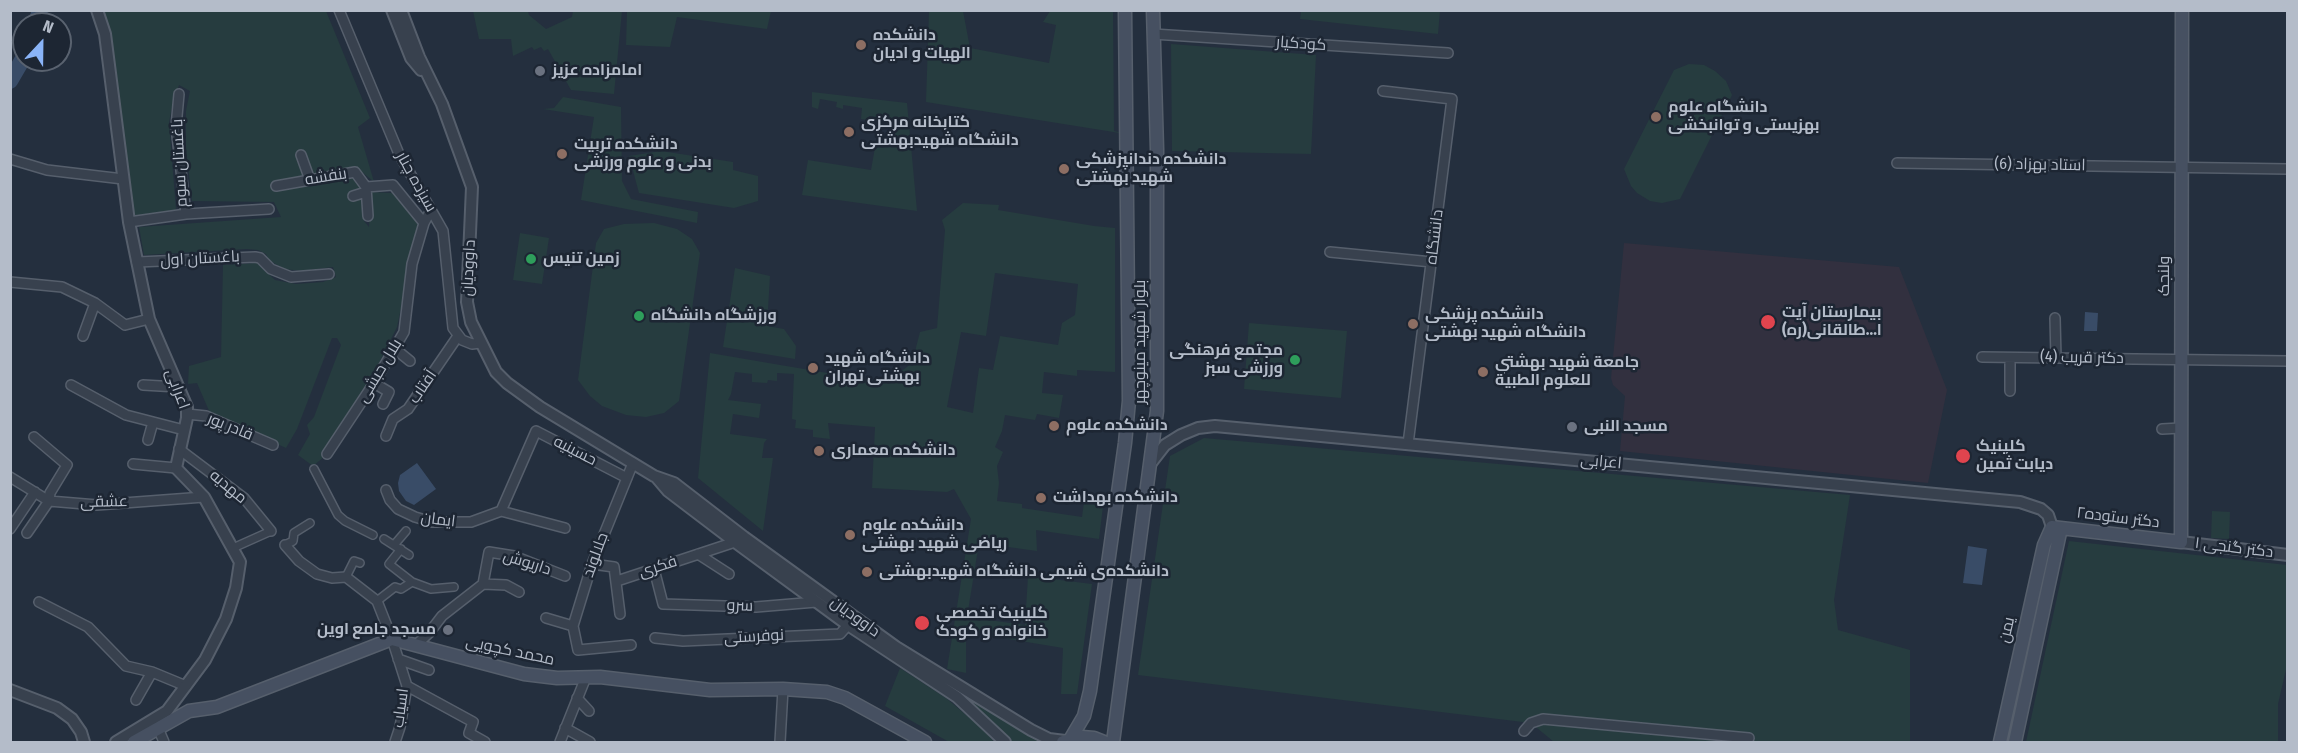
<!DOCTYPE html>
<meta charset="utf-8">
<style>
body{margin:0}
#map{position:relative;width:2298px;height:753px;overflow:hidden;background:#242f3e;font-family:"Fira Sans Condensed",sans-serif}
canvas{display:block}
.frame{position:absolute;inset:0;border:12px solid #b4bcc9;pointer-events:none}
.north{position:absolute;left:12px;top:12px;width:60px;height:60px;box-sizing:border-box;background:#1d2633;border:2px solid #59626f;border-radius:50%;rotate:22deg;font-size:16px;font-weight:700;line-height:24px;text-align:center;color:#b4bcc9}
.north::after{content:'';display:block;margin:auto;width:21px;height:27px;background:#8ab4f8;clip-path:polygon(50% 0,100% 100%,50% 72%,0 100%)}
</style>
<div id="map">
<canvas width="2298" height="753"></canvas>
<div class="frame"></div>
<div class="north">N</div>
</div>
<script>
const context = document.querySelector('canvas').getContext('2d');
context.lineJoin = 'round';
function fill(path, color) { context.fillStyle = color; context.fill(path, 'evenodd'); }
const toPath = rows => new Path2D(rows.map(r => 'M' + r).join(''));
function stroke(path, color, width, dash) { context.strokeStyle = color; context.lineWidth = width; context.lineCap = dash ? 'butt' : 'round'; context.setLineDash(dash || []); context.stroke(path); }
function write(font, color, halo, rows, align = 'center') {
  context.font = font + ' "Fira Sans Condensed",Cairo,sans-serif'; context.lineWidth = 5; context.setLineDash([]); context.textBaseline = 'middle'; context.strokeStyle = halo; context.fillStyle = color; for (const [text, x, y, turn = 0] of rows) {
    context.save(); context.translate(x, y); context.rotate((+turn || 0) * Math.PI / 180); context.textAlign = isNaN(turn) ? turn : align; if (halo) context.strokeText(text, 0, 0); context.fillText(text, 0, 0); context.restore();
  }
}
fill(toPath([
 [1624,243,1899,267,1947,390,1928,483,1620,451,1625,396,1613,385,1611,378]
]), '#32303f');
fill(toPath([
 [101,11,326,11,370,118,358,127,374,182,356,167,311,177,302,151,297,152,305,176,273,182,273,189,354,177,362,190,364,221,369,227,371,192,392,193,419,222,397,327,370,381,330,452,313,466,298,455,310,434,307,425,314,417,341,345,337,338,332,338,297,429,286,448,210,413,197,383,188,384,189,366,221,357,223,265,257,263,275,280,296,284,323,282,336,277,333,267,302,271,284,269,269,260,266,254,258,250,247,249,144,255,139,227,281,217,274,202,192,201,186,149,186,111,190,91,179,85,173,102,169,122,176,210,134,216],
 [473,11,528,11,529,15,546,29,572,17,573,11,622,11,614,94,571,90,548,49,544,51,541,47,534,50,532,47,513,56,511,39,479,39],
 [627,11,627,10,771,11,767,29,677,17,670,47,626,45],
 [929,11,963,11,970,48,1049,63,1056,25,1043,22,1050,11,1113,11,1114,131,1126,134,926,102],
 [1301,11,1301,10,1440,11,1438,34,1300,19],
 [1171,44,1316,55,1311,154,1172,151],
 [1689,64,1704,65,1715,71,1726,81,1732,95,1680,199,1662,203,1650,201,1637,193,1631,186,1624,169,1674,70],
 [812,92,907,103,917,211,802,195,808,160,871,170,877,136,889,138,892,121,869,116,868,120,861,119,862,108,843,105,843,109,836,107,837,102,820,99,818,109,812,107],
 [563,97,621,107,622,181,631,199,698,212,697,223,581,200,594,117,543,109,554,108],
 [661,151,733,162,733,170,758,176,758,201,734,208,639,193,629,156],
 [963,203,999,205,998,210,1094,226,1115,228,1115,372,1077,370,1077,376,1044,372,1042,393,1063,395,1059,418,1037,414,1035,420,1005,415,1002,431,995,447,1003,452,997,466,999,483,997,501,1022,504,1022,508,1082,517,1085,495,1104,498,1099,539,1036,530,1037,551,979,543,967,617,1025,625,1028,576,1092,584,1077,694,1061,694,1063,648,966,632,966,673,947,669,971,519,954,489,947,492,872,488,875,427,828,423,830,439,813,437,813,430,795,428,796,420,792,419,794,374,777,373,777,381,768,380,767,383,752,382,752,374,735,372,731,394,728,400,761,404,759,418,733,414,730,434,767,439,764,443,762,458,773,458,763,531,698,478,710,353,886,383,912,363,920,332,937,328,945,230,942,220],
 [995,273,1078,284,1075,315,1062,323,1058,345,1000,336,993,370,979,368,973,413,947,407,961,332,986,336],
 [654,223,677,229,692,239,700,253,679,401,664,413,646,417,626,415,602,406,590,396,578,380,596,243,604,229,624,224],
 [520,233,549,238,542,284,513,280],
 [735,268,770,276,767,326,784,329,796,346,795,359,723,347],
 [1249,323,1347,331,1341,398,1244,389],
 [1204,438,1850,495,1834,600,1838,630,1910,650,1910,742,1554,742,1531,723,1138,675,1170,456],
 [2212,511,2230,512,2229,539,2211,538],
 [2069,541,2287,565,2287,665,2278,704,2278,742,2026,742],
 [900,668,946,698,984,730,994,742,949,742,885,706],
 [970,701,987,707,1047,742,1011,742,979,712]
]), '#263c3f');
fill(toPath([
 [2085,312,2098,313,2097,331,2084,331],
 [417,463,436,489,414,505,406,501,399,491,398,483,400,475],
 [1968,546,1987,549,1982,585,1963,583]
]), '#394c67');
stroke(toPath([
 [36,24,40,10],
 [10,81,24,57]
]), '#394c67', 16);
const pedestrian = toPath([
 [314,469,338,515,345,521,373,535],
 [384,539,409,555],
 [285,545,293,541,294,533,310,523],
 [394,545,406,531],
 [233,548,271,531],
 [401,549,389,564,412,582,431,589,454,587],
 [346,577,354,561,360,563],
 [377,601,395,587,401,589,412,582]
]);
const minor = toPath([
 [339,10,399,154,443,231,453,328,462,340,472,344,480,343],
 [1153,34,1448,53],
 [1383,91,1452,99,1408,444],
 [301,155,310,180],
 [10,159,47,170,123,179],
 [1897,163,2288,169],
 [276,186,355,172,366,187],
 [366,187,393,185,424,223],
 [366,187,368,216],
 [353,196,366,192],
 [186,214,269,209],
 [129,222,186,214,176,127,179,94],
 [1330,252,1432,262],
 [137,262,255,257,260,258,271,269,291,277,329,274],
 [10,282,62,287,95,303,125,325,149,319],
 [2055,318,2056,358],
 [83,336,95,303],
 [394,348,410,361],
 [1982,357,2288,361],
 [374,383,389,392,383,404],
 [71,385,126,415,184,430],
 [143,385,178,387],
 [2010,391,2010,358],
 [187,414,206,416,273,445],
 [2162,429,2181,428],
 [386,436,393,419,408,409,458,336],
 [148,440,153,422],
 [179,449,244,498,271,531],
 [327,454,374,383,404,332,412,264,424,223,431,210],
 [133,464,176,468],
 [10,477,49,501,97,505,204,497],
 [386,490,390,500,398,509,415,517,432,522,471,522,501,511],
 [501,511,536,431,627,478],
 [501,511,565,528],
 [10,529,35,492],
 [27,533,49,501,50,493,67,465,34,437],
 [285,545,299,561,317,574,332,578,346,577,377,601,392,639,407,686,400,727,395,742],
 [698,554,729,574],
 [592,564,614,567,620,614],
 [654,569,663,604,756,607,816,602],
 [617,581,735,542],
 [483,584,506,585,519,592],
 [39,602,88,627,126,666,152,672,186,686],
 [546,618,573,626],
 [655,638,683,641,840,634,848,625],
 [416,645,429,633,442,616,483,584,489,552,514,556,565,576],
 [631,645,578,650,573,626,592,564,633,463],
 [398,659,429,670],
 [407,686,473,722,469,733,485,742],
 [577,698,589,711],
 [136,700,152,672],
 [158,728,164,742],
 [565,728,590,742],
 [1524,731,1531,723,1543,719,1749,738],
 [560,742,586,677],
 [780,742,783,689]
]);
const tertiary = toPath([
 [97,10,105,34,129,222,149,319,187,407,187,418,176,468,204,497,240,562,236,588,226,619,205,660,167,711,116,742],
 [392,10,411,58,421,70],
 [401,10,419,57,442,104,472,187,467,302,471,322,496,372,507,383,540,407,654,476,674,483,744,537,896,647,1031,730,1049,739,1065,741],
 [1151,463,1165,445,1181,435,1198,428,1215,426,2020,502,2041,509,2048,515,2052,527],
 [657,478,668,491,735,542,848,625,957,697,1005,742],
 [2181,542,2288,555],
 [10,690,57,708,72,719,81,732,84,742]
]);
const secondary = toPath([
 [1071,738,1084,716,1090,691,1125,443,1129,401,1125,10],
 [134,742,189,711,217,707,392,639,524,674,557,678,600,677,710,690,783,689,827,692,845,698,925,742],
 [1063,742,1082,737,1094,738,1104,742],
 [1113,742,1157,411,1157,149,1153,10],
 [2000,742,2044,545,2052,527,2181,542,2182,10],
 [2015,742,2061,528]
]);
stroke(pedestrian, '#565f6c', 10);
stroke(minor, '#565f6c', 12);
stroke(tertiary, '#565f6c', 14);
stroke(secondary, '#565f6c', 15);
stroke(pedestrian, '#38414e', 7);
stroke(minor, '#38414e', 9);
stroke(tertiary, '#38414e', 10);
stroke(secondary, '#465061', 12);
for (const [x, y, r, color] of [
 [861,45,6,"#8d6e63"],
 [540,71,6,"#6b7280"],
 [1656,117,6,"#8d6e63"],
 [849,132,6,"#8d6e63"],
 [562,154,6,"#8d6e63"],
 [1064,169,6,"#8d6e63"],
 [531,259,6,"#2e9e5b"],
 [639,316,6,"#2e9e5b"],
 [1768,322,8,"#e0444e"],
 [1413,324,6,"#8d6e63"],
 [1295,360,6,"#2e9e5b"],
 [813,368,6,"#8d6e63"],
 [1483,372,6,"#8d6e63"],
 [1054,426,6,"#8d6e63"],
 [1572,427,6,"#6b7280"],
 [819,451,6,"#8d6e63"],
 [1963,456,8,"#e0444e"],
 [1041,498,6,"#8d6e63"],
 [850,535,6,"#8d6e63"],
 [867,572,6,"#8d6e63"],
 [922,623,8,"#e0444e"],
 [448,630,6,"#6b7280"]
]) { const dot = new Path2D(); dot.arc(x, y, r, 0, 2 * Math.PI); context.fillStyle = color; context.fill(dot); stroke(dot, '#1d2633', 2); }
write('bold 16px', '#b4bcc9', '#1d2633', [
 ["دانشکده",873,36],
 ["الهیات و ادیان",873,54],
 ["امامزاده عزیز",552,71],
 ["دانشگاه علوم",1668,108],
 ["بهزیستی و توانبخشی",1668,126],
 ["کتابخانه مرکزی",861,123],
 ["دانشگاه شهیدبهشتی",861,141],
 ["دانشکده تربیت",574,145],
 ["بدنی و علوم ورزشی",574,163],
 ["دانشکده دندانپزشکی",1076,160],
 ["شهید بهشتی",1076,178],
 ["زمین تنیس",543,259],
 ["بیمارستان آیت",1782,313],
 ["ا...طالقانی(ره)",1782,331],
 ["دانشکده پزشکی",1425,315],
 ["دانشگاه شهید بهشتی",1425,333],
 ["ورزشگاه دانشگاه",651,316],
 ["مجتمع فرهنگی",1283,351,"right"],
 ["ورزشی سبز",1283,369,"right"],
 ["دانشگاه شهید",825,359],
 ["بهشتی تهران",825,377],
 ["جامعة شهيد بهشتي",1495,363],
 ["للعلوم الطبية",1495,381],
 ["دانشکده علوم",1066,426],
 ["مسجد النبی",1584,427],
 ["کلینیک",1976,447],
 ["دیابت ثمین",1976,465],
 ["دانشکده معماری",831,451],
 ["دانشکده بهداشت",1053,498],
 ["دانشکده علوم",862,526],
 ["ریاضی شهید بهشتی",862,544],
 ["دانشکده‌ی شیمی دانشگاه شهیدبهشتی",879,572],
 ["کلینیک تخصصی",936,614],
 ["خانواده و کودک",936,632],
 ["مسجد جامع اوین",436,630,"right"]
], 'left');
write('16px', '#b4bcc9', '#1d2633', [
 ["کودکیار",1301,44,4],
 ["باغستان سوم",180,163,-93],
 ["استاد بهزاد (6)",2040,165,1],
 ["بنفشه",326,177,-9],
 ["سیزده چنار",416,182,61],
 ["دانشگاه",1435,237,-83],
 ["باغستان اول",200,259,-3],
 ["داوودیان",469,268,-87],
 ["ولنجک",2165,276,-90],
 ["بلوار شهید مینوچهر",1141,342,-90],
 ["دکتر قریب (4)",2082,358,1],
 ["بلال حبشی",380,371,-59],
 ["آفتاب",423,387,-56],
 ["اعرابی",177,389,70],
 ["قادر پور",230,427,22],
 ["حسینیه",575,451,27],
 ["اعرابی",1601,462,5],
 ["مهدیه",228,487,40],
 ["عشقی",104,502,-1],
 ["دکتر ستوده۲",2118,518,7],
 ["ایمان",438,520,7],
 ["دکتر گنجی ۱",2234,548,7],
 ["جلالوند",596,555,-70],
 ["داریوش",527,563,18],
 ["فکری",658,567,-18],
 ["سرو",740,606,2],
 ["داوودیان",855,617,36],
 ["یمن",2007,630,-77],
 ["نوفرستی",754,637,-3],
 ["محمد کچویی",510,651,12],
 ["اسیاب",401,708,-82]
]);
</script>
